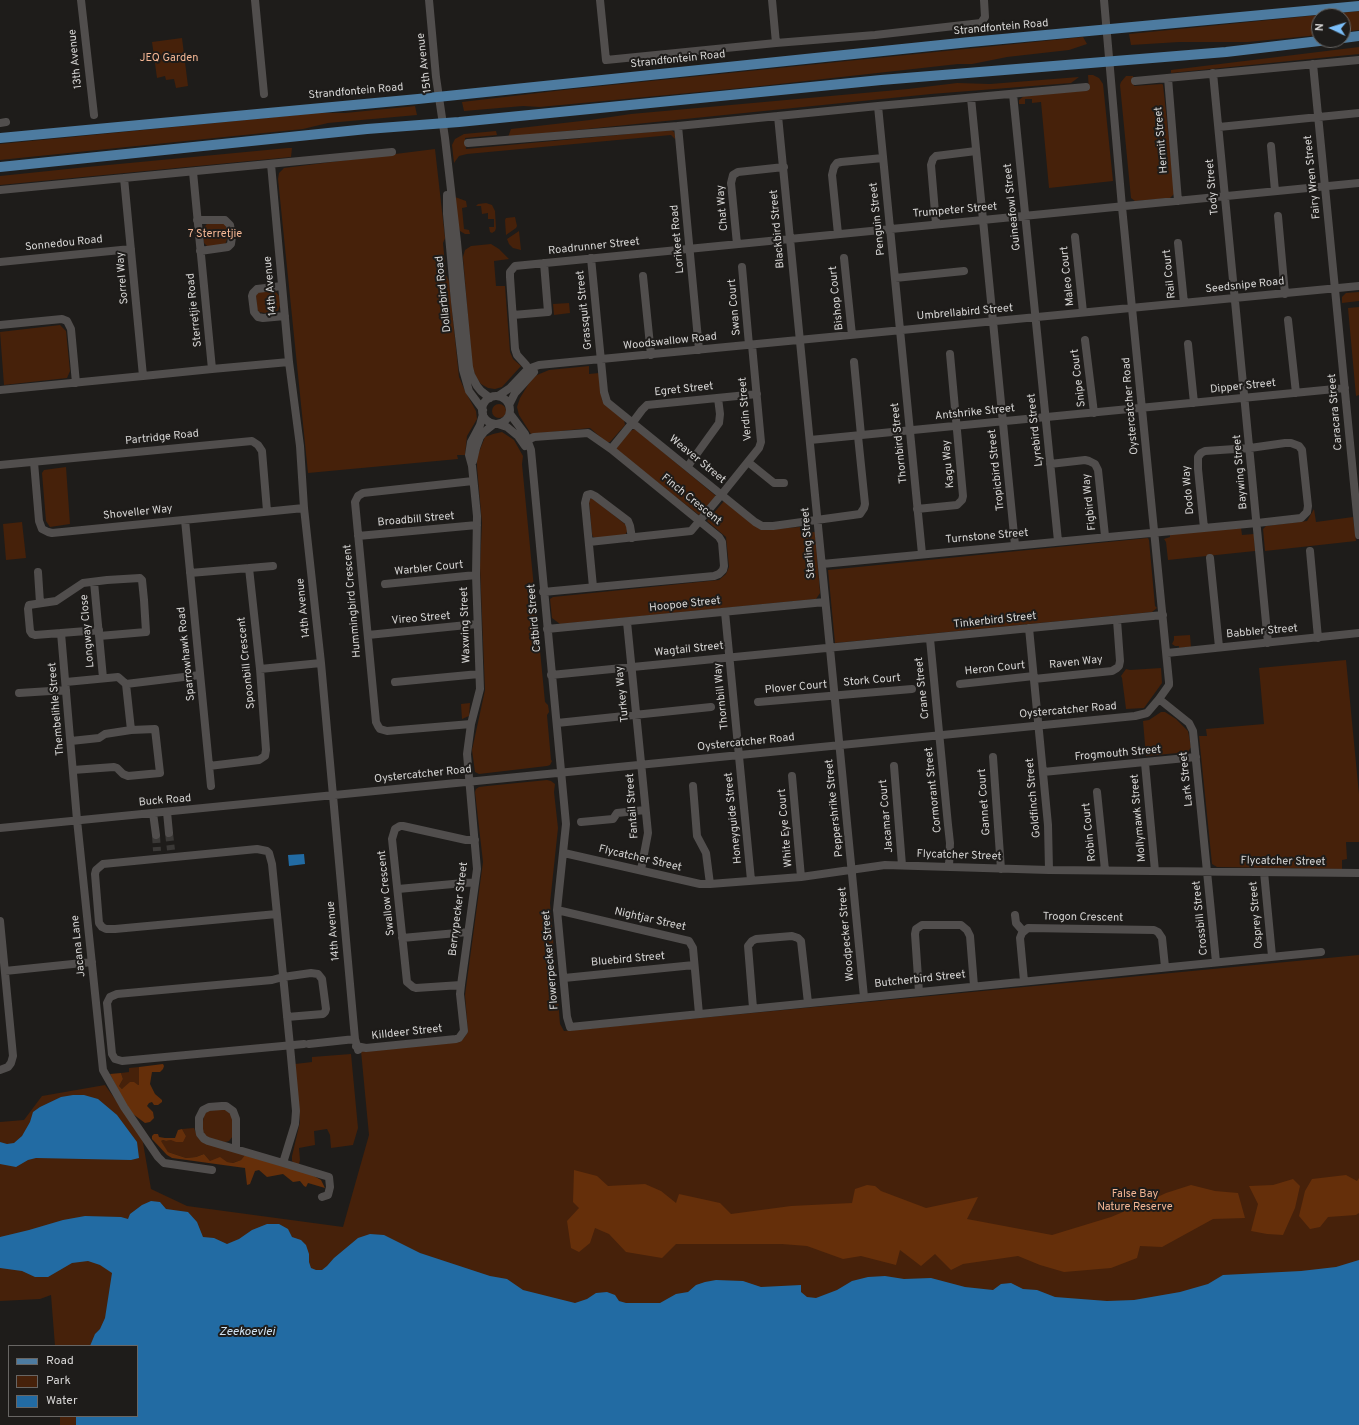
<!DOCTYPE html>
<style>
body{margin:0}
#map{position:relative;width:1359px;height:1425px;overflow:hidden;background:#1e1c1a;font-family:Overpass,sans-serif}
canvas{display:block}
.legend{position:absolute;left:8px;top:1345px;width:130px;height:72px;box-sizing:border-box;background:#1e1c1a;border:1px solid #686664;margin:0;padding:5px 7px;list-style:none;font-size:12px;color:#d6d5d4}
.legend li{display:flex;align-items:center;gap:8px;height:20px}
.legend b{width:20px;border:1px solid #686664}
.north{position:absolute;left:1311px;top:8px;width:40px;height:40px;box-sizing:border-box;background:#1e1c1a;border:1px solid #686664;border-radius:50%;rotate:274deg;font-size:11px;font-weight:700;line-height:16px;text-align:center;color:#d6d5d4}
.north::after{content:'';display:block;margin:auto;width:14px;height:18px;background:#7bbef8;clip-path:polygon(50% 0,100% 100%,50% 72%,0 100%)}
</style>
<div id="map">
<canvas width="1359" height="1425"></canvas>
<ul class="legend">
<li><b style="height:5px;background:#4d7ba0"></b>Road</li>
<li><b style="height:11px;background:#46210a"></b>Park</li>
<li><b style="height:11px;background:#226ba3"></b>Water</li>
</ul>
<div class="north">N</div>
</div>
<script>
const context = document.querySelector('canvas').getContext('2d');
context.lineJoin = 'round';
function fill(path, color) { context.fillStyle = color; context.fill(path, 'evenodd'); }
const toPath = rows => new Path2D(rows.map(r => 'M' + r).join(''));
function stroke(path, color, width, dash) { context.strokeStyle = color; context.lineWidth = width; context.lineCap = dash ? 'butt' : 'round'; context.setLineDash(dash || []); context.stroke(path); }
function write(font, color, halo, rows, align = 'center') {
  context.font = font + ' Overpass,sans-serif'; context.lineWidth = 4; context.setLineDash([]); context.textBaseline = 'middle'; context.strokeStyle = halo; context.fillStyle = color; for (const [text, x, y, turn = 0] of rows) {
    context.save(); context.translate(x, y); context.rotate((+turn || 0) * Math.PI / 180); context.textAlign = isNaN(turn) ? turn : align; if (halo) context.strokeText(text, 0, 0); context.fillText(text, 0, 0); context.restore();
  }
}
fill(toPath([
 [1359,11,1359,30,1343,32,1343,16,1319,16,1319,35,1248,42,1179,42,1131,45,1129,34],
 [1083,37,1087,44,1069,50,1007,57,972,64,958,64,752,87,540,107,523,106,464,111,462,102,572,89],
 [182,38,188,86,176,88,174,79,166,80,165,76,157,78,152,42],
 [1359,47,1359,54,1171,73,1171,70],
 [1088,75,1093,75,1099,78,1103,84,1113,181,1049,188,1041,102,1032,103,1032,99,1025,99,1025,104,1019,104,1019,100,1024,96,1089,90],
 [1126,76,1133,76,1134,86,1162,84,1163,85,1175,193,1170,198,1135,201,1131,198,1120,85,1121,82],
 [1079,77,1071,83,931,94,508,137,511,129,590,120,631,114,908,89,957,83,990,84],
 [415,106,417,115,328,123,303,129,0,160,0,144,317,113,345,113],
 [671,130,674,132,676,138,675,139,671,135,467,154,459,156,454,163,452,145,455,139,464,134,496,131,497,135,465,138,466,149],
 [288,148,292,148,291,157,0,185,0,176,87,167],
 [435,149,445,238,443,243,446,275,449,281,459,377,465,391,476,411,477,419,467,436,465,455,457,455,458,459,308,473,278,179,279,173,284,168],
 [455,197,466,201,467,207,462,208,464,229,469,230,470,234,465,234,460,231,458,226],
 [486,203,492,205,495,211,496,228,495,231,492,233,490,232,489,227,494,227,494,219,488,219,488,213,482,214,481,206,476,206,478,204],
 [515,217,517,226,516,228,506,235,505,220,506,218],
 [222,222,226,225,228,236,225,245,208,247,204,243,202,229,207,224],
 [519,231,521,250,513,248,509,244,507,239],
 [491,244,499,249,509,259,494,261,496,286,505,286,510,352,513,359,521,366,502,387,495,389,488,388,481,384,476,377,472,366,463,257,465,250,471,246],
 [272,291,276,292,279,296,280,305,278,311,265,313,259,312,257,309,256,295,258,292],
 [1359,292,1359,301,1342,303,1342,297,1346,293],
 [569,303,570,313,554,315,553,304],
 [1359,307,1359,395,1356,396,1348,308],
 [60,325,66,331,70,371,67,378,4,385,0,332],
 [589,366,589,374,599,373,602,400,624,420,625,425,610,442,606,442,590,428,531,434,519,415,517,407,520,398,531,380,537,375,549,370],
 '492 411a7 7 0 1 1 14 0a7 7 0 1 1-14 0Z',
 [635,429,716,496,699,515,615,449,630,431],
 [502,432,514,440,523,456,522,464,545,702,548,705,549,712,547,715,551,760,552,761,550,765,547,766,479,774,475,772,472,750,485,690,480,566,482,523,477,467,477,457,485,437,493,434],
 [66,467,70,524,50,527,46,521,42,473,44,470],
 [592,498,626,525,628,530,625,535,596,538,593,537,592,534,589,500],
 [724,501,761,530,800,527,801,533,815,532,820,593,816,599,560,624,552,618,550,599,553,597,719,580,726,574,729,567,726,537,707,521],
 [1314,509,1316,522,1353,517,1356,541,1265,551,1263,529,1266,526,1307,521],
 [22,522,26,558,6,560,3,524],
 [1241,528,1242,535,1254,534,1255,551,1168,560,1166,542,1164,539,1170,537,1170,534],
 [1148,538,1149,540,1155,606,1157,608,1152,612,835,643,828,570],
 [1190,635,1191,647,1179,648,1179,646,1175,646,1172,644,1174,640,1174,636],
 [1346,660,1359,794,1359,842,1346,842,1347,859,1342,860,1342,869,1217,867,1212,864,1199,736,1207,736,1206,729,1264,724,1259,668],
 [1161,668,1162,683,1144,708,1126,709,1122,678,1121,676,1126,669,1130,670],
 [470,703,469,716,462,719,461,704],
 [1161,712,1165,712,1176,719,1188,731,1191,747,1188,752,1146,756,1143,721,1149,720],
 [547,780,551,781,555,784,554,792,558,828,550,903,560,1024,564,1031,1359,955,1359,1425,60,1425,60,1416,137,1416,137,1346,55,1346,51,1295,40,1299,0,1301,0,1122,24,1120,42,1096,105,1085,142,1137,151,1189,187,1206,343,1227,369,1135,361,1051,460,1042,464,1038,468,1032,465,995,483,862,475,792,476,789,479,787,487,786],
 [351,1054,358,1128,353,1145,331,1148,330,1135,327,1129,314,1131,315,1145,299,1148,300,1160,299,1164,295,1164,292,1161,292,1156,300,1122,295,1064,312,1062,312,1057],
 [139,1067,139,1085,122,1089,119,1086,123,1079,121,1073,129,1072,129,1068],
 [224,1109,232,1114,233,1136,229,1141,225,1142,208,1138,204,1134,202,1129,204,1114,208,1111],
 [194,1128,198,1138,204,1143,245,1155,241,1160,233,1163,210,1161,204,1154,196,1157,186,1158,168,1152,160,1141,163,1140,166,1141,186,1136,182,1129]
]), '#46210a');
fill(toPath([
 [163,1064,164,1066,163,1069,160,1072,152,1072,150,1084,155,1094,162,1100,162,1102,158,1105,154,1105,152,1102,149,1103,147,1106,153,1112,154,1118,150,1122,145,1123,129,1111,110,1074,121,1073,123,1079,119,1086,122,1089,130,1082,134,1082,138,1085,139,1085,139,1067],
 [182,1129,186,1136,183,1142,176,1142,171,1140,166,1141,163,1140,161,1141,168,1152,186,1158,196,1157,204,1154,210,1161,220,1157,227,1162,233,1163,241,1160,245,1155,312,1175,321,1180,325,1188,308,1183,306,1187,304,1186,300,1181,293,1182,283,1174,267,1177,259,1170,255,1171,250,1184,247,1185,245,1168,172,1158,167,1155,152,1139,152,1136,154,1134,158,1134,159,1137,165,1138,175,1138,178,1130],
 [574,1170,597,1176,608,1186,645,1184,661,1191,676,1203,679,1194,720,1203,731,1214,791,1206,852,1203,855,1189,867,1185,875,1186,881,1191,926,1208,978,1197,967,1219,1052,1235,1111,1217,1149,1201,1166,1193,1191,1185,1215,1191,1238,1193,1245,1218,1213,1219,1162,1247,1140,1246,1137,1258,1111,1268,1064,1272,1040,1265,1018,1256,963,1264,951,1270,935,1254,921,1266,900,1250,896,1265,861,1256,843,1259,807,1246,782,1244,676,1244,662,1258,626,1252,609,1234,595,1228,590,1243,579,1252,571,1248,567,1221,579,1208,573,1202],
 [1346,1175,1357,1181,1359,1178,1359,1213,1356,1215,1328,1217,1320,1227,1310,1229,1299,1216,1305,1191,1312,1179],
 [1293,1179,1300,1186,1295,1208,1283,1235,1267,1234,1251,1231,1258,1204,1249,1186,1273,1185]
]), '#652f0a');
fill(toPath([
 [304,854,305,864,289,866,288,855],
 [73,1095,84,1095,98,1099,117,1115,137,1142,139,1158,131,1160,36,1158,28,1160,16,1167,0,1164,0,1142,7,1144,14,1143,22,1136,30,1122,33,1112,40,1107,61,1097],
 [151,1201,160,1202,166,1209,188,1212,197,1222,203,1237,214,1238,227,1244,239,1239,252,1230,267,1224,279,1224,288,1229,292,1237,301,1240,306,1245,309,1254,309,1262,311,1268,316,1270,322,1270,327,1266,334,1258,358,1238,370,1234,384,1235,420,1253,490,1276,507,1279,523,1290,575,1303,587,1299,596,1293,607,1292,615,1295,619,1301,626,1303,660,1303,676,1294,688,1292,696,1285,705,1282,716,1280,743,1281,761,1287,801,1285,801,1292,807,1297,816,1298,837,1290,852,1281,868,1277,885,1276,904,1279,931,1278,965,1287,993,1290,1001,1284,1011,1283,1023,1289,1037,1290,1055,1297,1107,1301,1134,1300,1180,1292,1208,1284,1223,1275,1301,1271,1336,1267,1359,1260,1359,1425,76,1425,76,1416,137,1416,137,1346,90,1346,95,1334,100,1329,105,1318,112,1273,100,1265,88,1261,72,1263,48,1277,35,1277,22,1271,0,1268,0,1237,29,1230,63,1220,85,1216,121,1217,128,1219,130,1214,142,1205]
]), '#226ba3');
stroke(toPath([
 [169,833,171,850],
 [156,835,157,851]
]), '#3a3836', 8, [8, 4]);
stroke(toPath([
 [81,0,94,115],
 [255,0,264,94],
 [429,0,436,77,445,138,457,242,469,367,471,375,477,386,481,391,490,398],
 [600,0,606,60,776,43,875,35,981,23,985,17,984,0],
 [772,0,776,43],
 [1313,64,1359,535],
 [1213,73,1268,643],
 [1168,78,1178,201],
 [1135,81,1359,60],
 [1013,94,1058,541],
 [971,98,1015,545],
 [878,106,922,554],
 [778,116,864,997],
 [0,123,6,122],
 [678,126,699,350],
 [1219,127,1359,113],
 [468,143,678,126,878,106,1086,87],
 [1271,146,1275,191],
 [271,164,289,362,300,446,304,508,321,663,355,1039,358,1050],
 [193,172,212,369,289,362],
 [0,190,392,152],
 [447,195,447,214,455,302,463,370,469,391,483,410],
 [1278,216,1285,294],
 [197,220,225,220,230,225,232,237,231,244,228,247,200,251],
 [936,224,931,165,933,159,936,156,976,151],
 [838,234,832,175,834,167,837,163,841,162,883,158],
 [1075,237,1083,312],
 [1178,243,1184,303],
 [737,244,731,183,733,175,738,172,784,167],
 [591,258,604,392,607,402,755,522,762,526,773,526,860,514,864,508,865,504,858,436],
 [844,258,852,335],
 [0,262,131,249],
 [742,267,749,345],
 [643,276,651,355],
 [895,278,964,271],
 [282,286,257,289,253,293,252,296,254,312,258,317,263,318,285,316],
 [513,315,548,312,544,263],
 [1288,320,1296,393],
 [0,325,62,319,67,321,71,329,76,383],
 [1085,340,1094,413],
 [1188,344,1194,403],
 [854,362,861,435],
 [531,374,526,365,517,355,515,349,510,277,510,272,515,266,1359,183],
 [143,376,212,369],
 [0,390,143,376,124,178],
 [498,396,510,388,528,369,539,365,1359,286],
 '482 410a14 14 0 1 1 28 0a14 14 0 1 1-28 0Z',
 [509,405,515,393,534,372],
 [510,414,525,434,531,450,566,824,557,910,567,1017,570,1027,1321,952],
 [498,424,507,427,518,436,525,446],
 [810,440,1345,388],
 [523,442,534,437,588,433,611,449,719,537,722,542,724,566,723,570,719,574,714,576,543,592],
 [611,449,633,422,642,410,647,405,757,394],
 [473,461,476,448,480,437,484,432,494,424],
 [34,462,39,521,42,529,48,532,52,533,304,508],
 [748,462,774,483,784,483],
 [1050,464,1085,460,1089,461,1095,464,1098,470,1105,536],
 [0,465,252,441,258,445,262,451,267,511],
 [688,466,719,423,720,414,718,398],
 [917,509,957,505,962,500,963,496,950,354],
 [185,520,211,786],
 [358,536,477,525],
 [589,542,691,531,722,494,759,448,761,442,752,345],
 [1310,551,1318,638],
 [1210,558,1219,647],
 [822,564,1257,523,1301,518,1307,512,1308,506,1302,450,1299,446,1291,443,1285,443,1250,448,1205,451,1201,453,1198,457,1198,469,1204,528],
 [38,572,40,603],
 [190,573,273,566],
 [94,582,103,678],
 [385,584,476,575],
 [593,587,585,503,587,495,591,494,595,496,628,521,630,526,632,538],
 [725,612,751,880],
 [627,622,648,833,641,870],
 [1029,628,1048,825,1049,870],
 [547,629,825,602],
 [99,630,61,633,77,820,103,1070,124,1107,158,1157,164,1163,212,1170],
 [61,633,35,635,32,634,30,631,28,609,29,605,56,601,83,583,107,580,140,578,142,580,144,600,146,632,99,636],
 [368,635,477,624],
 [930,639,948,825,950,843,949,867],
 [1167,653,1359,633],
 [260,669,321,663],
 [551,675,1163,615],
 [1034,679,1112,671,1117,668,1119,666,1120,661,1117,620],
 [66,682,118,677,126,684,131,730],
 [395,682,479,674],
 [126,684,200,675],
 [960,684,1034,676],
 [19,693,66,690],
 [1159,699,1189,723,1193,731,1216,962],
 [758,702,912,689],
 [557,723,711,707],
 [471,724,387,731,380,729,378,726,376,722,355,502,358,496,363,493,473,481],
 [71,741,99,738,105,734,131,730,155,729,160,773,128,776,123,774,117,768,114,767,73,770],
 [993,757,1001,869],
 [1145,763,1155,871],
 [209,766,259,760,265,756,266,750,260,669,249,568],
 [894,766,902,865],
 [1043,772,1196,757],
 [792,776,801,877],
 [693,786,697,836,706,853,710,884],
 [1097,792,1105,870],
 [167,812,169,833],
 [153,813,156,835],
 [581,822,613,819,617,813,645,810],
 [0,828,1135,716,1147,713,1159,699,1169,685,1169,682,1122,207,1104,0],
 [564,853,700,884,710,884,801,877,885,865,1049,870,1359,873],
 [1264,872,1272,956],
 [398,889,475,882],
 [557,910,689,941,693,948,699,1014],
 [1015,915,1016,923,1023,931],
 [0,921,13,1056,11,1063,8,1067,0,1070],
 [402,938,468,932],
 [5,971,92,962],
 [564,978,694,965],
 [1024,981,1020,938,1022,933,1028,928,1154,930,1158,932,1162,938,1165,967],
 [461,985,416,988,413,987,407,982,392,839,395,829,400,826,403,826,466,840,475,840],
 [919,992,915,934,916,929,922,925,961,925,967,930,970,936,974,986],
 [753,1008,748,946,752,941,756,939,792,936,798,938,801,941,808,1003],
 [287,1017,323,1014,325,1012,326,1009,322,979,318,974,311,973,283,977,272,980,117,994,110,997,107,1003,112,1054,115,1059,122,1061,304,1044],
 [309,1044,355,1039],
 [356,1046,366,1048,456,1039,459,1038,464,1031,460,994,461,985,477,869,467,754,471,724,480,689,476,575,477,516,472,466,469,455,471,442,480,425,483,414],
 [236,1149,236,1119,233,1111,226,1106,222,1106,209,1107,203,1110,199,1118,199,1129,200,1134,204,1139,208,1141,283,1163,295,1124,296,1111,290,1046,272,864,269,853,267,851,257,849,103,864,96,870,95,874,99,923,102,927,106,929,115,929,277,914],
 [283,1163,329,1177,330,1187,328,1195,322,1197]
]), '#514e4d', 8);
stroke(toPath([
 [1343,38,1359,36],
 [0,138,418,99,970,42,1359,6],
 [0,167,367,129,459,122,881,80,1226,52,1328,40]
]), '#4d7ba0', 10);
write('11px', '#d6d5d4', '#1e1c1a', [
 ["Strandfontein Road",1001,28,-5],
 ["13th Avenue",76,59,-96],
 ["Strandfontein Road",678,60,-6],
 ["15th Avenue",425,63,-97],
 ["Strandfontein Road",356,92,-5],
 ["Hermit Street",1162,140,-95],
 ["Fairy Wren Street",1313,177,-96],
 ["Tody Street",1213,187,-95],
 ["Guineafowl Street",1013,207,-96],
 ["Chat Way",723,208,-95],
 ["Trumpeter Street",955,211,-5],
 ["Penguin Street",878,219,-96],
 ["Blackbird Street",778,229,-95],
 ["Lorikeet Road",678,239,-95],
 ["Sonnedou Road",64,244,-6],
 ["Roadrunner Street",594,247,-6],
 ["Rail Court",1170,274,-96],
 ["Maleo Court",1068,276,-96],
 ["Sorrel Way",123,278,-95],
 ["14th Avenue",271,286,-95],
 ["Seedsnipe Road",1245,286,-6],
 ["Dollarbird Road",444,294,-96],
 ["Bishop Court",837,298,-96],
 ["Swan Court",735,307,-95],
 ["Sterretjie Road",195,310,-96],
 ["Grassquit Street",585,310,-96],
 ["Umbrellabird Street",965,313,-5],
 ["Woodswallow Road",670,342,-6],
 ["Snipe Court",1079,378,-97],
 ["Dipper Street",1243,387,-6],
 ["Egret Street",684,390,-6],
 ["Oystercatcher Road",1131,406,-95],
 ["Verdin Street",746,409,-95],
 ["Caracara Street",1336,412,-95],
 ["Antshrike Street",975,413,-6],
 ["Lyrebird Street",1036,430,-96],
 ["Partridge Road",162,438,-6],
 ["Thornbird Street",900,443,-96],
 ["Weaver Street",697,460,39],
 ["Kagu Way",949,464,-95],
 ["Tropicbird Street",997,470,-96],
 ["Baywing Street",1241,472,-95],
 ["Dodo Way",1189,490,-95],
 ["Finch Crescent",691,500,39],
 ["Figbird Way",1090,502,-96],
 ["Shoveller Way",138,513,-6],
 ["Broadbill Street",416,520,-5],
 ["Turnstone Street",987,537,-5],
 ["Starling Street",809,543,-95],
 ["Warbler Court",429,569,-6],
 ["Hummingbird Crescent",353,601,-95],
 ["Hoopoe Street",685,605,-6],
 ["14th Avenue",304,608,-96],
 ["Catbird Street",535,618,-95],
 ["Vireo Street",421,619,-5],
 ["Tinkerbird Street",995,621,-6],
 ["Waxwing Street",466,625,-92],
 ["Longway Close",88,631,-95],
 ["Babbler Street",1262,632,-5],
 ["Wagtail Street",689,650,-6],
 ["Sparrowhawk Road",187,654,-96],
 ["Spoonbill Crescent",247,663,-96],
 ["Raven Way",1076,663,-6],
 ["Heron Court",995,669,-6],
 ["Stork Court",872,681,-5],
 ["Plover Court",796,688,-5],
 ["Crane Street",923,688,-96],
 ["Turkey Way",623,694,-96],
 ["Thornbill Way",722,696,-96],
 ["Thembelihle Street",57,709,-95],
 ["Oystercatcher Road",1068,711,-5],
 ["Oystercatcher Road",746,743,-6],
 ["Frogmouth Street",1118,754,-5],
 ["Oystercatcher Road",423,775,-6],
 ["Lark Street",1187,779,-96],
 ["Cormorant Street",934,790,-96],
 ["Goldfinch Street",1034,798,-95],
 ["Buck Road",165,801,-5],
 ["Gannet Court",985,802,-94],
 ["Fantail Street",633,806,-94],
 ["Peppershrike Street",835,808,-96],
 ["Jacamar Court",887,816,-95],
 ["Honeyguide Street",734,818,-96],
 ["Mollymawk Street",1139,818,-95],
 ["White Eye Court",786,828,-95],
 ["Robin Court",1090,832,-96],
 ["Flycatcher Street",959,856,2],
 ["Flycatcher Street",640,859,13],
 ["Flycatcher Street",1283,862,1],
 ["Swallow Crescent",387,893,-96],
 ["Berrypecker Street",459,909,-83],
 ["Osprey Street",1257,915,-95],
 ["Trogon Crescent",1083,918,1],
 ["Crossbill Street",1201,918,-96],
 ["Nightjar Street",650,920,13],
 ["14th Avenue",334,931,-95],
 ["Woodpecker Street",847,934,-95],
 ["Jacana Lane",79,946,-96],
 ["Flowerpecker Street",551,960,-95],
 ["Bluebird Street",628,960,-5],
 ["Butcherbird Street",920,980,-6],
 ["Killdeer Street",407,1033,-6]
]);
write('11px', '#f4b694', '#1e1c1a', [
 ["JEQ Garden",169,59],
 ["7 Sterretjie",215,235],
 ["False Bay",1135,1195],
 ["Nature Reserve",1135,1208]
]);
write('italic 12px', '#d1e3f2', '#1e1c1a', [
 ["Zeekoevlei",247,1333]
]);
</script>
